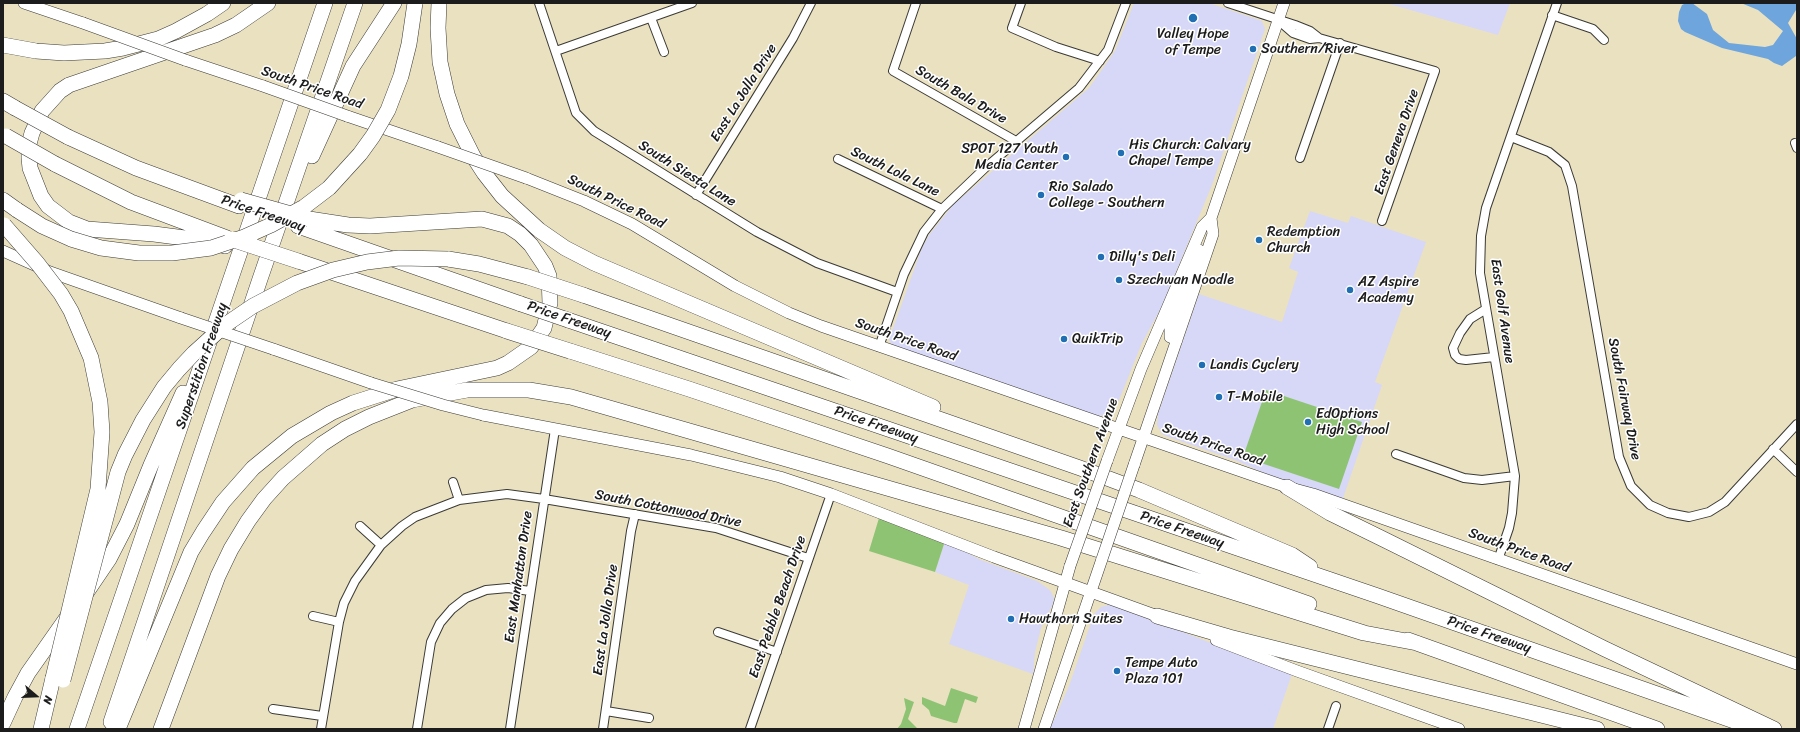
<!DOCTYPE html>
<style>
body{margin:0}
#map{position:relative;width:1800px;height:732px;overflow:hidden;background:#eae1c0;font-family:Sriracha,sans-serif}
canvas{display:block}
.frame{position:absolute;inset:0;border:4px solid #1c1c1c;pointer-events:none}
.north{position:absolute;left:16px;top:676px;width:40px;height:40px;-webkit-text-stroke:3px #fff;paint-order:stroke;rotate:109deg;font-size:11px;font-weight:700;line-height:16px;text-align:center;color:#1c1c1c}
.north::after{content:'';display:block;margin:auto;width:14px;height:18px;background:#1c1c1c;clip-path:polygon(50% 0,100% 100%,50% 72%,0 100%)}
</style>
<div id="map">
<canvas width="1800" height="732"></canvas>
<div class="frame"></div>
<div class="north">N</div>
</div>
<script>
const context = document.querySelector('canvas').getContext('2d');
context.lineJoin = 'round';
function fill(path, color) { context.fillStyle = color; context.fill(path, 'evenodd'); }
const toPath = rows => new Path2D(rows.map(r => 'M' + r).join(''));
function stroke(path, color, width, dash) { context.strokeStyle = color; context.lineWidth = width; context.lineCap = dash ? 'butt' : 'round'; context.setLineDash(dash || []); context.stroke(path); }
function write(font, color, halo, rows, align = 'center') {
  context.font = font + ' Sriracha,sans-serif'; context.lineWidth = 3; context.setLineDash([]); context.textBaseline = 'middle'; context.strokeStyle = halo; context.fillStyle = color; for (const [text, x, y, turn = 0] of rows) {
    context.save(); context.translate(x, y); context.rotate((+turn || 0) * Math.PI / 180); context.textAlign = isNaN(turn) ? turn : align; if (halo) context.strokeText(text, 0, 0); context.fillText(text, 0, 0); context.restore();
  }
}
fill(toPath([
 [1134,3,1209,3,1262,21,1265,29,1212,185,1161,308,1142,343,1115,410,1111,414,1098,416,892,345,889,340,921,250,929,235,953,205,1089,88,1115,51],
 [1386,3,1510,3,1498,35],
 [1310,211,1348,223,1351,216,1426,242,1375,382,1382,385,1342,501,1271,476,1235,460,1166,436,1162,434,1157,425,1158,414,1199,294,1282,322,1298,272,1289,268],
 [945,541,981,560,1037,581,1050,590,1054,598,1053,604,1041,628,1035,652,1033,674,949,644,969,585,935,572],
 [1108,605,1115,606,1292,674,1273,729,1050,729,1069,686,1094,614,1101,607]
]), '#d7d7f8');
fill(toPath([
 [1266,390,1362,422,1339,489,1243,457],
 [879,518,945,541,935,572,869,551],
 [951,688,978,697,976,703,965,699,957,723,954,723,931,716,929,710,922,704,922,697,945,706],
 [904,698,914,702,908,719,918,729,897,729,901,724,906,709]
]), '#8fc374');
fill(toPath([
 [1686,3,1692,3,1707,14,1713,30,1729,43,1765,47,1773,45,1783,31,1758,10,1741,3,1797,3,1796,10,1788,23,1797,39,1796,56,1782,66,1774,63,1768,59,1722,48,1685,32,1681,29,1678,21,1679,12,1682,5]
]), '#6ea5dc');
const street = toPath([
 [539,3,576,113,594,131,757,232,817,263,897,292],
 [916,3,893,71,1016,141],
 [1021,3,1012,28,1056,47,1100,61],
 [1228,3,1295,25,1310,31,1319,38],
 [1552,15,1593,29,1604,40],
 [651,18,664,52],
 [1278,20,1293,33,1310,39,1319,38,1435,71,1382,221],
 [556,51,692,3],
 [1511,137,1549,152,1565,165,1572,186,1619,457,1631,486,1650,505,1668,513,1689,517,1709,512,1725,502,1797,424],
 [1795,143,1797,148],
 [1300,158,1340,43],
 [838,159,942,209],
 [696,195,793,38,811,3],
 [1486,309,1470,319,1460,333,1453,348,1455,355,1459,359,1466,360,1494,357],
 [879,347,904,274,924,232,942,209,985,168,1079,88,1108,50,1126,3],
 [1773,449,1797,472],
 [1396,454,1464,478,1482,480,1515,476],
 [453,482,459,500],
 [360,526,381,545],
 [1498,560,1509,528,1512,513,1515,476,1480,273,1481,236,1486,208,1557,3],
 [313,616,339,622],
 [718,632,777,652],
 [273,709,322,716],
 [606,711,649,718],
 [321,729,339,622,344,603,355,581,381,545,402,526,415,517,459,500,507,494,544,499,716,528,808,558],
 [417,729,431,642,440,623,452,609,466,598,486,590,508,588,530,591],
 [510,729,555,429],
 [603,729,631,531,635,514],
 [750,729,831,494],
 [1328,729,1336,706]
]);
const secondary = toPath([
 [24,3,83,23],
 [185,60,263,86],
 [347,116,438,147],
 [526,178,584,201,632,224,735,286,789,313,821,326,1287,487,1313,494,1797,664],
 [3,251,50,272,181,318],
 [1177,340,1170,337,1170,329,1199,250],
 [273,349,371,383],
 [483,415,691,455,780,477,831,494,994,557,1163,618],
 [1107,461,1141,369,1202,227,1211,218],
 [1134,465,1213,234,1211,218,1284,3],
 [1216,640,1297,671,1459,729],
 [1024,729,1070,566],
 [1044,729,1102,559]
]);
const highway = toPath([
 [439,3,438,28,440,62,447,94,457,124,473,156,484,173,502,196,539,230,565,248,594,263,933,407],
 [3,45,36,51,64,53,105,51,123,48,158,39,176,31,207,14,223,3],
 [3,101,15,108],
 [68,137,136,168,239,206],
 [312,156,353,66,394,3],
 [55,164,131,202,227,238],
 [3,200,17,210],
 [298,226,521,304],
 [225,246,200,240,154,234,87,229,69,222,48,206,41,196,30,168,29,158,29,144,32,133,42,111,60,91,69,85,215,35,236,25,268,3],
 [448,259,479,264,528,277],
 [298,261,507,331],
 [583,295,1080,468,1139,490,1292,555,1310,567],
 [568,320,1378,596,1757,729],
 [570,351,689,389,888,456,1309,604],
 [1287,487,1330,513,1381,538,1605,649,1774,729],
 [86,593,109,559,127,524,151,465,183,393],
 [1157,616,1229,637,1597,729],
 [1408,640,1657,729],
 [111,722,260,279,355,3],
 [3,723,15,697,28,673,68,616],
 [41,729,53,678],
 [77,729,325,3],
 [118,729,191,552,203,532,223,502,253,468,292,436,331,413,353,403,397,389,497,368,508,363,531,347,544,328,550,303,549,276,545,266,531,245,520,234,508,226,482,219,370,226,348,225,309,219],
 [161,729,218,576,231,549,248,521,264,499,283,478,322,444,345,429,369,417,412,400,467,390,529,390,571,397,1061,538,1364,633,1417,643]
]);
stroke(street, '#3b3a35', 10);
stroke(secondary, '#3b3a35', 12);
stroke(highway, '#3b3a35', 16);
stroke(street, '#fff', 8);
stroke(secondary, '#fff', 11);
stroke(highway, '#fff', 15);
const secondaryBridge = toPath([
 [83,23,185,60],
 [263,86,347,116],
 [438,147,526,178],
 [181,318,273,349],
 [371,383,443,405,483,415],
 [1102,559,1134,465],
 [1070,566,1107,461]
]);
const highwayBridge = toPath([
 [15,108,68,137],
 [6,136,55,164],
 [241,200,309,219],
 [17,210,42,226,71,239,101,248,139,253,172,253,211,248,244,237,271,225,304,207,329,188,360,154,373,136,388,110,401,76,409,44,415,3],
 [4,225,38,264,61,294,71,311,91,358,100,402,102,432,98,489,53,678],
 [231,239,298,261],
 [528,277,583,295],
 [521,304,568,320],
 [507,331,570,351],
 [63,680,118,472,125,455,143,420,164,387,179,369,194,353,225,325,253,306,297,283,333,270,367,262,399,258,448,259]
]);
stroke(secondaryBridge, '#3b3a35', 12, []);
stroke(highwayBridge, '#3b3a35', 16, []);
stroke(secondaryBridge, '#fff', 11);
stroke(highwayBridge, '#fff', 15);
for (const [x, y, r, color] of [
 [1193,18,5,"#1f6fb2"],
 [1253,49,4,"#1f6fb2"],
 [1121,153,4,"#1f6fb2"],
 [1066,157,4,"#1f6fb2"],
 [1041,195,4,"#1f6fb2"],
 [1259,240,4,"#1f6fb2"],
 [1101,257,4,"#1f6fb2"],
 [1119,280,4,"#1f6fb2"],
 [1350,290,4,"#1f6fb2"],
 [1064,339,4,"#1f6fb2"],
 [1202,365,4,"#1f6fb2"],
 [1219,397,4,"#1f6fb2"],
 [1308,422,4,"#1f6fb2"],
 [1011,619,4,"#1f6fb2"],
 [1117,671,4,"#1f6fb2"]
]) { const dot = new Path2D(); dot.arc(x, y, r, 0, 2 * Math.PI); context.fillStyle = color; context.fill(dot); stroke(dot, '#fff', 1.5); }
write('14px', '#1c1c1c', '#fff', [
 ["Valley Hope",1193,34,"center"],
 ["of Tempe",1193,50,"center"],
 ["Southern/River",1261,49],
 ["His Church: Calvary",1129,145],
 ["Chapel Tempe",1129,161],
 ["SPOT 127 Youth",1058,149,"right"],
 ["Media Center",1058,165,"right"],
 ["Rio Salado",1049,187],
 ["College - Southern",1049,203],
 ["Redemption",1267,232],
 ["Church",1267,248],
 ["Dilly's Deli",1109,257],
 ["Szechwan Noodle",1127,280],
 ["AZ Aspire",1358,282],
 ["Academy",1358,298],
 ["QuikTrip",1072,339],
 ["Landis Cyclery",1210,365],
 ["T-Mobile",1227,397],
 ["EdOptions",1316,414],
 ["High School",1316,430],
 ["Hawthorn Suites",1019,619],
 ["Tempe Auto",1125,663],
 ["Plaza 101",1125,679]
], 'left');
write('14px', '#1c1c1c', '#fff', [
 ["South Price Road",312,88,19],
 ["East La Jolla Drive",744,93,-58],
 ["South Bala Drive",961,95,30],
 ["East Geneva Drive",1397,142,-71],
 ["South Lola Lane",895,172,26],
 ["South Siesta Lane",687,174,32],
 ["South Price Road",616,202,26],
 ["Price Freeway",263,214,19],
 ["East Golf Avenue",1502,311,82],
 ["Price Freeway",569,320,19],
 ["South Price Road",906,340,19],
 ["Superstition Freeway",202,366,-71],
 ["South Fairway Drive",1624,399,79],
 ["Price Freeway",876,425,19],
 ["South Price Road",1213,445,19],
 ["East Southern Avenue",1091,463,-70],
 ["South Cottonwood Drive",668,509,11],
 ["Price Freeway",1182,530,19],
 ["South Price Road",1519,551,20],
 ["East Manhatton Drive",519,577,-82],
 ["East Pebble Beach Drive",778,607,-71],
 ["East La Jolla Drive",606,620,-82],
 ["Price Freeway",1489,635,19]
]);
</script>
